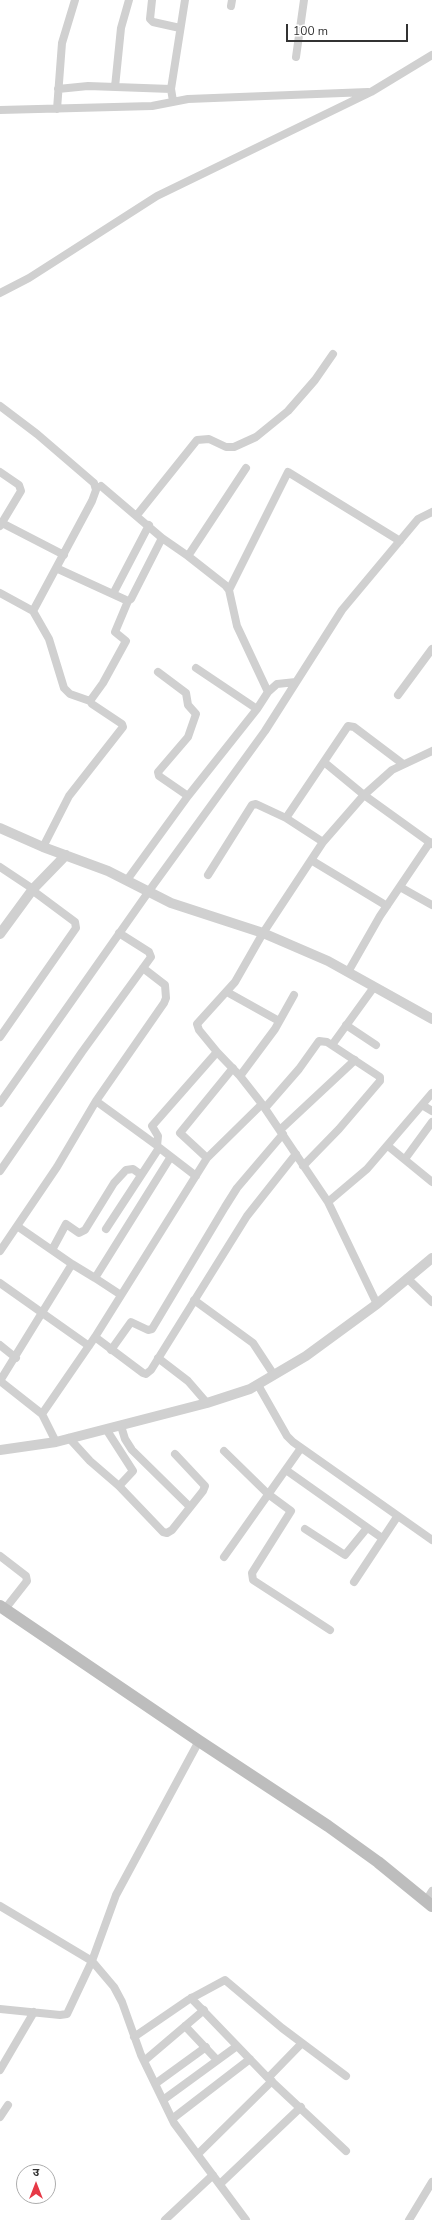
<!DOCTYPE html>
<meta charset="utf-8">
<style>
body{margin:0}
#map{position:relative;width:432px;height:2220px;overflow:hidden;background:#fff;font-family:"Nunito Sans","Noto Sans Devanagari",sans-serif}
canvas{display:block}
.north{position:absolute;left:16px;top:2164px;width:40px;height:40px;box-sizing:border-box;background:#fff;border:1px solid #adadad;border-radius:50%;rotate:0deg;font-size:11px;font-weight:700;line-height:16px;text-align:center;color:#333}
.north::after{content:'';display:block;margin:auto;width:14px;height:18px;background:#e63946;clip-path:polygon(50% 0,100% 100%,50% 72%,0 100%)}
.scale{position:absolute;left:286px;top:24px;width:122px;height:18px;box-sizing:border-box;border:2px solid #333;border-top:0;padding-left:5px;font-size:12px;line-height:14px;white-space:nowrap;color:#333;-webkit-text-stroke:3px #fff;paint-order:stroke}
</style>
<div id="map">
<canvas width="432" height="2220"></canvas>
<div class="north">उ</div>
<div class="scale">100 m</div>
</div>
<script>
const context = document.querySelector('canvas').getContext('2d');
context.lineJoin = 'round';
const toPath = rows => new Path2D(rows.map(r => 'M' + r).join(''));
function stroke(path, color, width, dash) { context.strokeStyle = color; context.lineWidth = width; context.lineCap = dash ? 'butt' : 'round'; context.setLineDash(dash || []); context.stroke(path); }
stroke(toPath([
 [152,0,150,19,153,22,180,28],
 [231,6,232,0],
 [296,57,304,0],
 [115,87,121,28,129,0],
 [58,89,88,86,171,89],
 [173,101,171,89,185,0],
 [57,109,62,43,75,0],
 [0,110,152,106,188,99,368,92],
 [0,293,29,278,157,196,371,92,432,55],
 [0,406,37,434,94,483,96,490,92,501,33,611,0,593],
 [0,472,19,485,21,491,0,526],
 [101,486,162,538,188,556,225,585,229,590,237,626,268,692],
 [137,515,197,440,209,439,226,447,234,447,256,437,288,411,315,380,333,354],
 [2,523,64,555],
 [188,556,246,468],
 [56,568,128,601,131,599,162,538],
 [229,590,288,472,400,541],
 [113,594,149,525],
 [33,611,49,639,64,688,70,694,90,701],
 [158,672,186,693,188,705,196,714,188,737,158,772,159,776,188,796],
 [398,695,432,649],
 [257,709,268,692,277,684,296,682],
 [324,762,364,795,432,844],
 [286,818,348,726,354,727,403,764],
 [43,847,69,796,123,727,122,724,92,704,90,701,103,683,126,641,115,632,128,601],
 [311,860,387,906],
 [0,867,33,889],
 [208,875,252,805,256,804,286,818,323,842],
 [127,880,188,796,257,709,196,668],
 [400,887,432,905],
 [348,972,380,916,430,842],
 [227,992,279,1021],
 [346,1025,376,1045],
 [0,1037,76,928,75,922,32,890],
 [332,1045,374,987],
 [240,1076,275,1029,294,995],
 [96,1101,155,1144],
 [0,1103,154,884,265,731,342,610,418,519,432,512],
 [422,1105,432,1111],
 [265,1108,299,1069,319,1041,327,1042,380,1077,380,1081,339,1129,303,1166],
 [280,1130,355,1060],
 [388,1146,432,1182],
 [207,1158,180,1133,233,1068],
 [405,1159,432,1122],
 [0,1171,82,1052,151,957,149,952,119,933],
 [196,1176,157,1146,158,1136,152,1126,217,1052],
 [328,1202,367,1169,432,1093],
 [17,1226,72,1264],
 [106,1229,159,1148],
 [52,1250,66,1224,79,1233,85,1230,114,1183,126,1170,133,1169,140,1174],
 [0,1251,57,1167,96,1101,164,1003,166,998,165,985,143,968],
 [95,1278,121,1295],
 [407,1278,432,1302],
 [0,1283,89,1346],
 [194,1300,253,1343,274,1375],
 [377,1304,328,1202,262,1104,240,1076,217,1052,199,1030,197,1024,235,982,263,933,323,842,364,795,392,770,432,751],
 [95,1337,143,1373,146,1374,151,1370,247,1216,296,1154],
 [0,1345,16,1358],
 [111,1350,131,1322,148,1330,152,1329,225,1207,237,1188,283,1134],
 [158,1358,188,1381,207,1403],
 [0,1381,72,1264,95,1278,170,1158],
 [0,1381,42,1414,56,1442],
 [258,1385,287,1436,293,1442,432,1540],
 [42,1414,95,1337,207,1158,262,1104],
 [121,1426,125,1439,132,1450,190,1507],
 [106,1429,133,1471,119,1486],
 [69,1438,90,1461,119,1486,163,1532,167,1533,172,1530,203,1491,205,1486,175,1454],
 [224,1451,268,1494,291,1511,252,1573,253,1580,330,1630],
 [286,1470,382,1538],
 [305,1529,345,1555,367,1528],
 [0,1556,26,1576,27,1581,5,1609],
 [224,1557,301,1448],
 [354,1582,397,1517],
 [199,1741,116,1895,92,1961,114,1987,122,2002,141,2055,174,2123,246,2220],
 [426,1901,432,1891],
 [0,1906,92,1961,67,2014,60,2015,0,2009],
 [191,1998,268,2078,346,2151],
 [185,2026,217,2060],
 [134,2037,188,2000,225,1980,282,2028,346,2076],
 [144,2061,204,2010],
 [0,2070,34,2012],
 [268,2078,302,2043],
 [155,2084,206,2047],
 [163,2100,237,2046],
 [0,2117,8,2105],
 [172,2119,250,2059],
 [198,2154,272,2081],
 [220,2184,301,2107],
 [165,2220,213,2175],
 [409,2220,432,2182]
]), '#d0d0d0', 8);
stroke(toPath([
 [0,828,43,847,108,871,171,903,263,933,328,961,432,1019],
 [0,934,33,889,66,855],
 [0,1450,56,1442,207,1403,250,1389,306,1356,377,1304,432,1258]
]), '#d0d0d0', 10);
stroke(toPath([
 [0,1606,199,1741,328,1826,378,1862,432,1906]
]), '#bdbdbd', 12);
</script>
